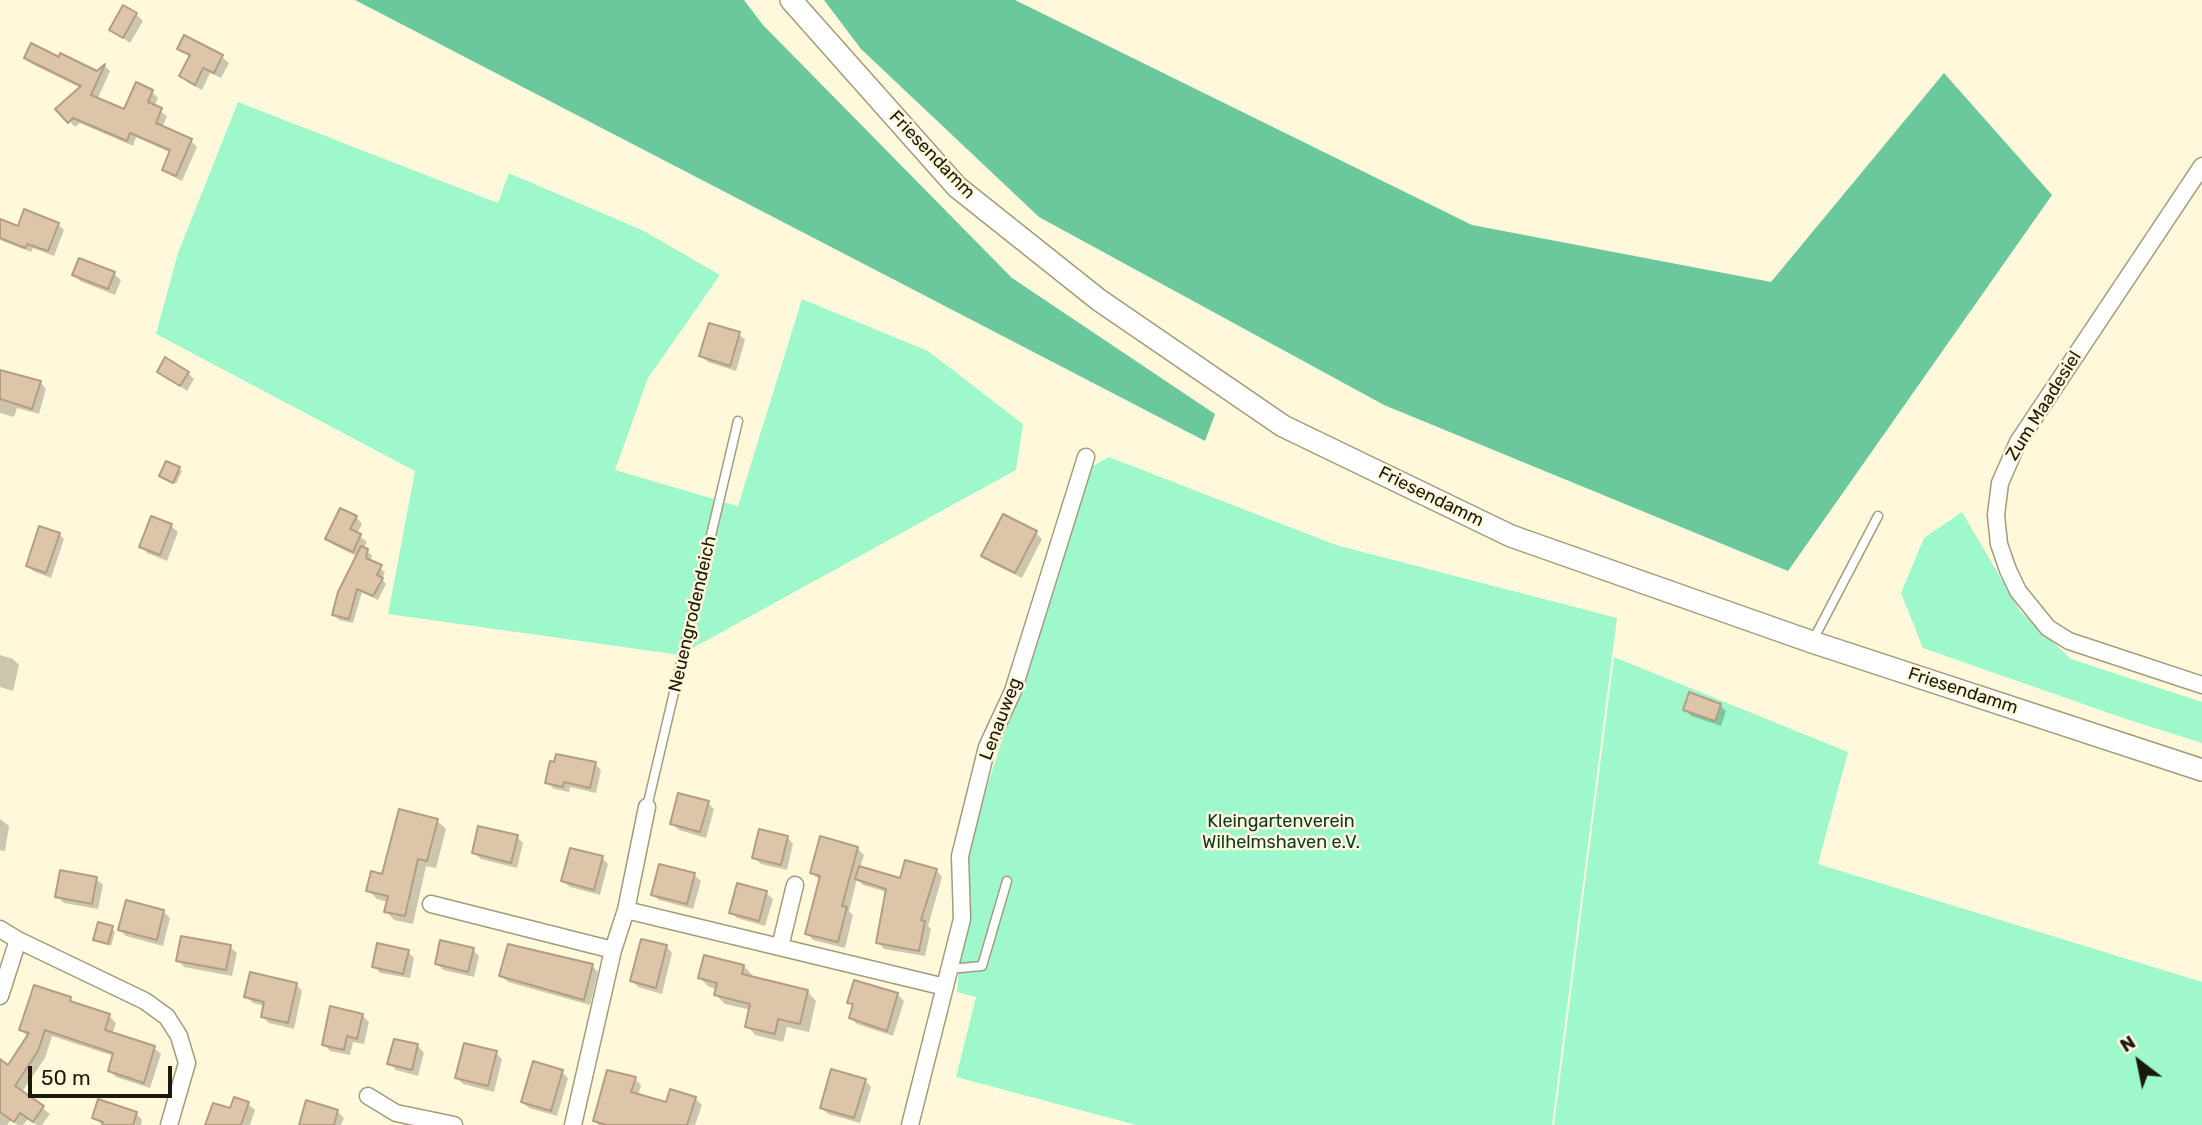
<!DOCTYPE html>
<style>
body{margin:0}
#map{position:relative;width:2202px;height:1125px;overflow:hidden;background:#fff8db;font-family:Rubik,sans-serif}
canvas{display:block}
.north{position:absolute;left:2104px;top:1027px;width:70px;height:70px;-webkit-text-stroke:5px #fff8db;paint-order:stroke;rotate:328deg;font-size:19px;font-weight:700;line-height:28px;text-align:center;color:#1d190d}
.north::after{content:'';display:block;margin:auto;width:24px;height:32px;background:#1d190d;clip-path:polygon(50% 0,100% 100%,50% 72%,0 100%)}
.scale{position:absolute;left:28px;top:1066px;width:144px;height:32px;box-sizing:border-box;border:4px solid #1d190d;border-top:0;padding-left:9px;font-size:21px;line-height:24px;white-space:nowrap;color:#1d190d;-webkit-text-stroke:5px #fff8db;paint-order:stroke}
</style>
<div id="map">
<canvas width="2202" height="1125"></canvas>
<div class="north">N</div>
<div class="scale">50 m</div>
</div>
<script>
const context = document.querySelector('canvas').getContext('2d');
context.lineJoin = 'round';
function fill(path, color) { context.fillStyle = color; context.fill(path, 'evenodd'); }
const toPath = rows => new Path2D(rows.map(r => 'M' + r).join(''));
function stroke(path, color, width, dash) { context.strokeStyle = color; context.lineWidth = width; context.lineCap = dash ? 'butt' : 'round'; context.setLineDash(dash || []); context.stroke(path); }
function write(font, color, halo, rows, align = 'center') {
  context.font = font + ' Rubik,sans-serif'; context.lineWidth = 5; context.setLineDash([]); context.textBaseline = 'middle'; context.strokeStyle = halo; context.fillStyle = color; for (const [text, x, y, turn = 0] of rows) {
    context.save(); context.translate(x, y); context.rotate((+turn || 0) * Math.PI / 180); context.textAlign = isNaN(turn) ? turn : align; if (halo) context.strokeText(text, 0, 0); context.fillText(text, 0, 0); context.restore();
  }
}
fill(toPath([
 [238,102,498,203,509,173,644,231,720,275,648,378,615,470,738,506,802,299,928,351,1023,424,1016,470,680,655,388,614,415,471,156,334,178,253],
 [1109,457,1336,545,1617,618,1552,1125,1136,1125,956,1077,976,997,957,992,970,839,1091,467],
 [1962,512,2020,611,2071,659,2202,702,2202,743,2123,718,1923,648,1901,593,1924,538],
 [1614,657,1848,752,1818,864,2202,982,2202,1125,1554,1125]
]), '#9ef8cb');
fill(toPath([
 [355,0,744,0,763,25,1012,278,1215,414,1205,441],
 [824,0,1015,0,1472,225,1771,282,1944,73,2052,195,1788,571,1384,405,1039,217,861,49]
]), '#6ac89c');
fill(toPath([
 [136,14,143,21,130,43,111,29],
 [185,38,222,57,229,63,221,78,210,73,202,90,188,83,181,76,191,57,180,49],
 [26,58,98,73,105,66,110,71,97,100,125,112,137,84,152,92,158,98,154,107,167,116,162,128,191,141,197,147,182,181,170,175,164,169,171,153,136,137,133,146,80,123,75,127,58,109,81,88,32,64],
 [0,221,19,228,58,224,64,230,54,256,33,248,31,252,0,240],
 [114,274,121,280,115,295,80,281,74,275],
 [739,334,745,340,736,371,708,362,701,356],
 [159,371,188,373,194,379,187,391],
 [40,382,46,389,39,414,17,408,14,417,0,413,0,383],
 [179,469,182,471,176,484,161,476],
 [356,517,362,524,357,534,367,542,363,549,372,555,370,562,385,572,382,579,386,584,378,600,362,592,353,623,339,620,334,615,358,557,334,545,327,539],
 [152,518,171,526,178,532,167,561,147,553,141,546],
 [1036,533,1042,539,1022,578,990,562,983,555],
 [59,534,64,539,51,578,33,571,28,566],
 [0,655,13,659,19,665,13,691,0,687],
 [1720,705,1726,711,1721,726,1691,716,1685,709],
 [595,764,601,770,596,793,570,787,569,792,554,789,547,782],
 [708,803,714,809,706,838,679,830,672,824],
 [0,819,9,826,5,851,0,850],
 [437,821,446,829,436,868,426,866,413,924,394,920,386,911,388,902,377,899,368,890],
 [517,837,523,843,517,868,481,859,474,853],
 [787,837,793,844,787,870,761,864,754,857],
 [857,848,864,855,860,868,901,880,936,870,942,877,928,926,931,929,925,956,884,949,878,942,887,892,863,885,857,879,849,911,853,915,845,948,813,940,807,933,820,880,812,873],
 [602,858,608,864,600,895,570,887,563,881],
 [694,875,701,881,693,909,659,900,652,894],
 [96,879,103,885,98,909,64,903,57,896],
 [766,893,773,899,765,926,737,918,731,912],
 [164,912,170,918,163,946,126,936,120,930],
 [99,924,115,931,111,946,95,939],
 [666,946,672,953,662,994,638,987,632,981],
 [230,947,237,953,232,976,184,967,178,960],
 [473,950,479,956,474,977,443,970,437,963],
 [408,952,414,958,410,978,380,973,374,966],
 [592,966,598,972,590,1005,508,982,501,976],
 [744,966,752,975,752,979,808,992,816,1001,809,1032,787,1027,783,1042,755,1035,747,1026,751,1010,725,1004,716,995,718,989,709,987,700,978],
 [855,982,898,995,904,1001,893,1036,857,1024,851,1018,854,1007,849,1002],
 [296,984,302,991,294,1029,269,1023,262,1016,265,1006,253,1003,246,997],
 [70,999,77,1005,109,1016,116,1023,112,1034,154,1048,161,1054,150,1088,116,1077,110,1071,114,1056,52,1036,45,1058,22,1092,50,1114,42,1125,37,1125,28,1119,23,1125,18,1125,11,1120,7,1125,0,1125,0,1061,9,1067,28,1037,21,1030],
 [362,1015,369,1022,364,1044,353,1042,350,1055,330,1051,324,1044],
 [395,1041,418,1046,424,1053,418,1076,396,1070,389,1063],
 [496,1053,502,1059,494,1092,463,1084,457,1078],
 [562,1072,568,1078,557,1116,529,1108,522,1102],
 [635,1079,641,1085,638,1096,667,1104,671,1091,696,1099,702,1105,695,1125,599,1125,595,1121],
 [865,1080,871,1087,860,1123,828,1114,822,1108],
 [235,1099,248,1104,255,1110,250,1125,207,1125,231,1111],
 [337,1111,344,1118,341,1125,301,1125],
 [136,1113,142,1120,141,1125,103,1125,94,1118]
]), '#0003');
const building = toPath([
 [123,5,137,13,123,38,109,30,123,5],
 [184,35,223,55,214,73,203,68,195,85,179,76,190,55,177,49,184,35],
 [31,43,59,57,60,53,97,71,105,64,91,95,124,109,136,82,153,90,148,102,162,108,156,123,192,139,176,176,162,170,170,150,130,133,127,141,73,118,68,123,55,109,81,86,24,58,31,43],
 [24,209,59,223,48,251,27,244,25,248,0,238,0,219,18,226,24,209],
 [79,258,115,272,108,289,72,275,79,258],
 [709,323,740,332,730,366,699,356,709,323],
 [165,357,189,372,180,386,157,372,165,357],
 [0,370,41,381,32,409,0,399,0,370],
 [166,461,180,467,173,483,159,476,166,461],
 [340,508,357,516,350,529,361,534,353,552,325,539,340,508],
 [1003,514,1037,531,1015,573,981,556,1003,514],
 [151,516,172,524,160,555,139,547,151,516],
 [39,526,60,533,46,573,26,566,39,526],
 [361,546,368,549,366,558,382,565,377,575,383,578,373,596,357,589,349,619,332,615,338,592,361,546],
 [1689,692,1721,704,1715,721,1683,710,1689,692],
 [556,754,596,762,590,788,564,782,563,787,545,783,550,761,554,762,556,754],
 [678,793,709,801,700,832,670,824,678,793],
 [399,809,438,819,427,861,418,859,405,916,384,912,388,896,366,891,371,871,382,874,399,809],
 [478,826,518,835,511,863,472,853,478,826],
 [759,829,788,836,781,865,752,858,759,829],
 [820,836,858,847,842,906,847,907,838,942,805,934,820,876,810,873,820,836],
 [570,848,603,856,594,890,561,881,570,848],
 [905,860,937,869,921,920,925,921,919,951,876,943,886,889,855,879,859,866,900,878,905,860],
 [659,864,695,873,687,904,651,895,659,864],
 [60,870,97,877,92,904,55,897,60,870],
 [737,883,767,891,759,921,729,913,737,883],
 [126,900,164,910,157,940,118,930,126,900],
 [98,922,113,926,108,944,93,940,98,922],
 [181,936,231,945,226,970,176,961,181,936],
 [641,939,667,945,656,988,630,981,641,939],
 [440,940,474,948,468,972,435,964,440,940],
 [377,943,409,950,403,974,372,967,377,943],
 [508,944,593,964,584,1000,499,976,508,944],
 [704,955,744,965,742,974,808,990,800,1024,778,1019,775,1034,745,1027,750,1004,714,995,717,983,698,978,704,955],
 [250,972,297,983,288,1023,261,1017,264,1002,244,997,250,972],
 [854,980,898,993,887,1031,849,1018,853,1004,847,1003,854,980],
 [34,985,71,997,70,1001,110,1014,105,1030,155,1046,144,1083,108,1071,113,1053,45,1030,38,1051,15,1086,44,1106,33,1122,20,1113,14,1122,0,1112,0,1059,8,1065,29,1033,19,1030,34,985],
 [330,1006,363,1014,357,1039,347,1036,344,1050,322,1045,330,1006],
 [394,1039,418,1044,412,1070,387,1064,394,1039],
 [464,1043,497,1051,488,1086,455,1078,464,1043],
 [533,1061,563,1070,551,1111,521,1102,533,1061],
 [831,1069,866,1079,854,1118,820,1108,831,1069],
 [607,1070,636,1077,631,1092,666,1102,670,1089,696,1097,687,1125,607,1125,593,1121,607,1070],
 [234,1097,249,1102,241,1125,205,1125,213,1103,230,1108,234,1097],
 [98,1099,137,1112,133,1125,102,1125,103,1122,92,1118,98,1099],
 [306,1100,338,1110,334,1125,299,1125,306,1100]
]);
fill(building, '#dcc5a8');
stroke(building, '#b49d82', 2);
const service = toPath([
 [1812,642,1878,516],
 [647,807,738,421],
 [949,969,982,966,1007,881]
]);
const minor = toPath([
 [2202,166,2018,442,2000,483,1996,515,1999,544,2008,570,2018,591,2048,628,2069,641,2202,685],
 [431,904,613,950,573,1125],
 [626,910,945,987],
 [0,929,18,940,145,1001,167,1017,179,1036,187,1063,169,1125],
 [780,947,795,885],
 [613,950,626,910,647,807],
 [0,996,18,940],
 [368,1096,396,1113,454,1125],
 [910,1125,962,919,960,856,987,747,1013,691,1086,457]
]);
const secondary = toPath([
 [791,0,957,187,1099,300,1283,426,1511,536,1812,642,2202,770]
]);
stroke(service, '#a39b7a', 11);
stroke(minor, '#a39b7a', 19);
stroke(secondary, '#a39b7a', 24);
stroke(service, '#fff', 8);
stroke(minor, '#fff', 16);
stroke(secondary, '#fff', 21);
write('18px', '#1d190d', '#fff8db', [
 ["Friesendamm",932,155,46],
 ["Zum Maadesiel",2044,406,-58],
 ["Friesendamm",1431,497,26],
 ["Neuengrodendeich",693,614,-77],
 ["Friesendamm",1963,691,18],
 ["Lenauweg",1001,719,-69]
]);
write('18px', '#0c3725', '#fff8db', [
 ["Kleingartenverein",1281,822],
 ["Wilhelmshaven e.V.",1281,843]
]);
</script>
